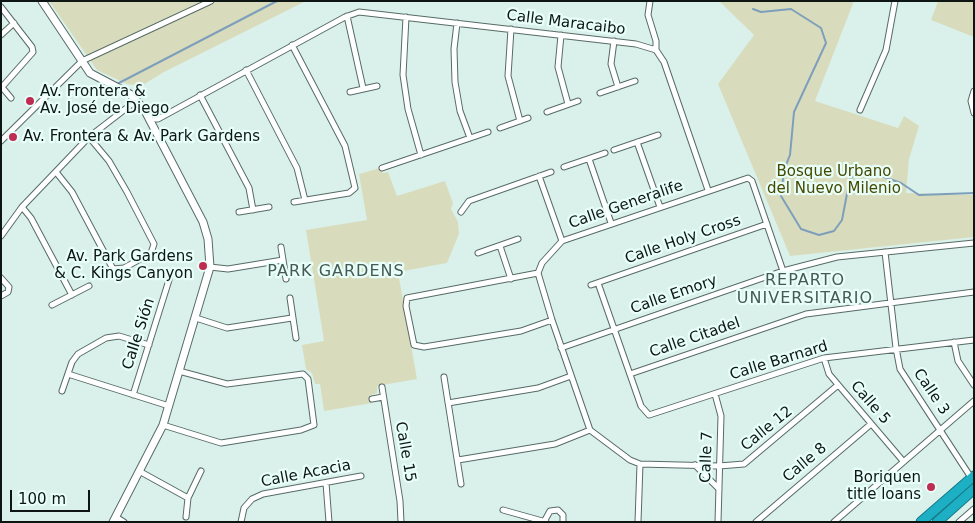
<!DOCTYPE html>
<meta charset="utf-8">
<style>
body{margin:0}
#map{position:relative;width:975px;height:523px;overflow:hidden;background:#daf1eb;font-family:"DejaVu Sans",sans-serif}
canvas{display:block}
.frame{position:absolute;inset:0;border:2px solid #0e1614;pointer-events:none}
.scale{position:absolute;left:10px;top:490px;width:80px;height:22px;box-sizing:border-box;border:2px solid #0e1614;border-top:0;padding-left:6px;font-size:15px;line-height:18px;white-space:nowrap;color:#0e1614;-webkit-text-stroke:4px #e8fef8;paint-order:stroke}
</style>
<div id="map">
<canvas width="975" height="523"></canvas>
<div class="frame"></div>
<div class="scale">100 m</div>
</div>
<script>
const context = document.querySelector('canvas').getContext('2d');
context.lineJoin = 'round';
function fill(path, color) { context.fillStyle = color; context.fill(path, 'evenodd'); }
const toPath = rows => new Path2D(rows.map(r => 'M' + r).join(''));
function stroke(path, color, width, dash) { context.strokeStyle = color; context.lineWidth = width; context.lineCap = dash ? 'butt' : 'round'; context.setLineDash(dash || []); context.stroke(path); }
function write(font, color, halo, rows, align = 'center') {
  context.font = font + ' "DejaVu Sans",sans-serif'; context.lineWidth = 4.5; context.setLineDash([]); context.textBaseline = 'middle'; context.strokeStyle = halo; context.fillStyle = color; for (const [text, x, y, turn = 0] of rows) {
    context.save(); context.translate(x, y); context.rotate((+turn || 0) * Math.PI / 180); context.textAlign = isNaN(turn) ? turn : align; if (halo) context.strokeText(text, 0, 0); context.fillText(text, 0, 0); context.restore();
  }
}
fill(toPath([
 [49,1,306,1,164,72,141,86,127,84,97,70],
 [719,1,854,1,815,101,898,128,904,116,919,126,909,159,906,193,974,195,974,237,790,256,718,84,754,35],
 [938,1,974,1,974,37,931,20],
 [380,168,383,173,388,172,397,196,445,181,453,203,451,209,458,222,459,234,447,263,398,272,417,379,377,386,377,393,371,395,372,403,324,411,320,384,315,384,312,373,306,369,302,345,324,341,306,230,367,220,359,174]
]), '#d9dcbc');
stroke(toPath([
 [753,9,761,12,791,9,821,28,826,43,794,112,790,155,784,170,781,196,801,229,819,235,834,231,842,220,850,178,860,174,884,177,901,183,919,195,974,193],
 [117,84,277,1],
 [96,96,111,87]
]), '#7d9fbb', 2);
const street = toPath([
 [650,1,648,15,656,41,656,50],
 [1,7,32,47,33,52,2,87],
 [347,16,363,88],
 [406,17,403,75,408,109,421,155],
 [457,23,454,49,455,82,460,111,470,138],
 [511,29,508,76,520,121],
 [1,35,14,23],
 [561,35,558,67,568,104],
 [614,41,611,64,618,87],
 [292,45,345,146,355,188,349,193,294,202],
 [246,70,297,168,305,200],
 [1,86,11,98],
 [974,91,971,101,974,113],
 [350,92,377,86],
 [600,93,635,81],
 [200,95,249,188,253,210],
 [860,110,886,50,895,1],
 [547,112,578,101],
 [155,119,158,119,345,17,359,12,636,44,656,50,664,62,708,190],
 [500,128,528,118],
 [1,141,82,61,211,1],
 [637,142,660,207],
 [614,150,658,135],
 [589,159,611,223],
 [564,167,605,153],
 [382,168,488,132],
 [56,172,72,192,113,269,124,268,151,253,154,244,127,192,109,161,89,137],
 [539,176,562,241],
 [22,207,31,218,72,295],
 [239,212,269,207],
 [461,212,469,201,551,172],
 [1,236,22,207,89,137,137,100],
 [500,246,511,279],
 [281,247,286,279],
 [885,252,896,348,900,369,972,479],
 [478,253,518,239],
 [210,267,228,269,283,260],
 [538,273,552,320,590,430,630,460,640,464,719,466,744,464,838,385],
 [1,278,9,287,8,292,1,296],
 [598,283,641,406,649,415,824,358,974,340],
 [591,285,767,224],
 [290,298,296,338],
 [52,305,89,286],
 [196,318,227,328,292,318],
 [552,320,521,331,424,347,414,345,406,306,407,298,538,273,542,263,562,241,748,178,752,181,783,271],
 [954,342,958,361,974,385],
 [561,348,783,271,837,257,974,243],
 [824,358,829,374,903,461],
 [68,374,169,406],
 [630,374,806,314,974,292],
 [444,377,461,484],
 [382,387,400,501,401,522],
 [62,391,72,362,78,354,106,338,119,336,149,345],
 [715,394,721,416,718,522],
 [133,395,169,280],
 [372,399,383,397],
 [448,403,538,388,571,376],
 [163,425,221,443,301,430,314,425,308,379,303,374,227,384,179,371],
 [458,460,555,444,590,430],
 [695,465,719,489],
 [139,471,188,498],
 [326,483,329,522],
 [503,510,546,522],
 [116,517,124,522],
 [186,517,188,498,201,471],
 [545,520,550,511,558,510,563,515,563,522],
 [241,522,244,508,252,499,263,494,361,476],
 [638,522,640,464],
 [756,522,871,424],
 [834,522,974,401],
 [959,522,974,509]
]);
const secondary = toPath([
 [42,1,90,73,130,94,144,109,203,222,208,239,210,267,163,425,113,522]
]);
const highway = toPath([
 [921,522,974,476],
 [937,522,974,489]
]);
stroke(street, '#576b66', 7);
stroke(secondary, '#576b66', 9);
stroke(highway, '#187986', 11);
stroke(street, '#fff', 5);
stroke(secondary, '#fff', 7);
stroke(highway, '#1dafc3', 9);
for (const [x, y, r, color] of [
 [30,101,5,"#be2d51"],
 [13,137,5,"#be2d51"],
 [203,266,5,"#be2d51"],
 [931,487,5,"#be2d51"]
]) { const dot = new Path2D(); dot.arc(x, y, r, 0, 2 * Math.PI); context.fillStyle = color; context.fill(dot); stroke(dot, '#e8fef8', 2); }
write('15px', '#0e1614', '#e8fef8', [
 ["Calle Maracaibo",566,23,7],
 ["Calle Generalife",626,205,-19],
 ["Calle Holy Cross",683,240,-19],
 ["Calle Emory",674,295,-19],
 ["Calle Sión",139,334,-72],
 ["Calle Citadel",695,338,-19],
 ["Calle Barnard",779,361,-17],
 ["Calle 3",931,392,56],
 ["Calle 5",870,403,49],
 ["Calle 12",767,429,-39],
 ["Calle 15",405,452,80],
 ["Calle 7",707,457,-88],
 ["Calle 8",805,463,-40],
 ["Calle Acacia",306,474,-11]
]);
write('15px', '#0e1614', '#e8fef8', [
 ["Av. Frontera &",40,92],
 ["Av. José de Diego",40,109],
 ["Av. Frontera & Av. Park Gardens",23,137],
 ["Av. Park Gardens",193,257,"right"],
 ["& C. Kings Canyon",193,274,"right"],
 ["Boriquen",921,478,"right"],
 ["title loans",921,495,"right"]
], 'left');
write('15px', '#474800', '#e8fef8', [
 ["Bosque Urbano",834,172],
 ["del Nuevo Milenio",834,189]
]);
context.letterSpacing = '1px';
write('16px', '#465a55', '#e8fef8', [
 ["PARK GARDENS",336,272],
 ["REPARTO",805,281],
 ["UNIVERSITARIO",805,299]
]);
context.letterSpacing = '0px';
</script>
